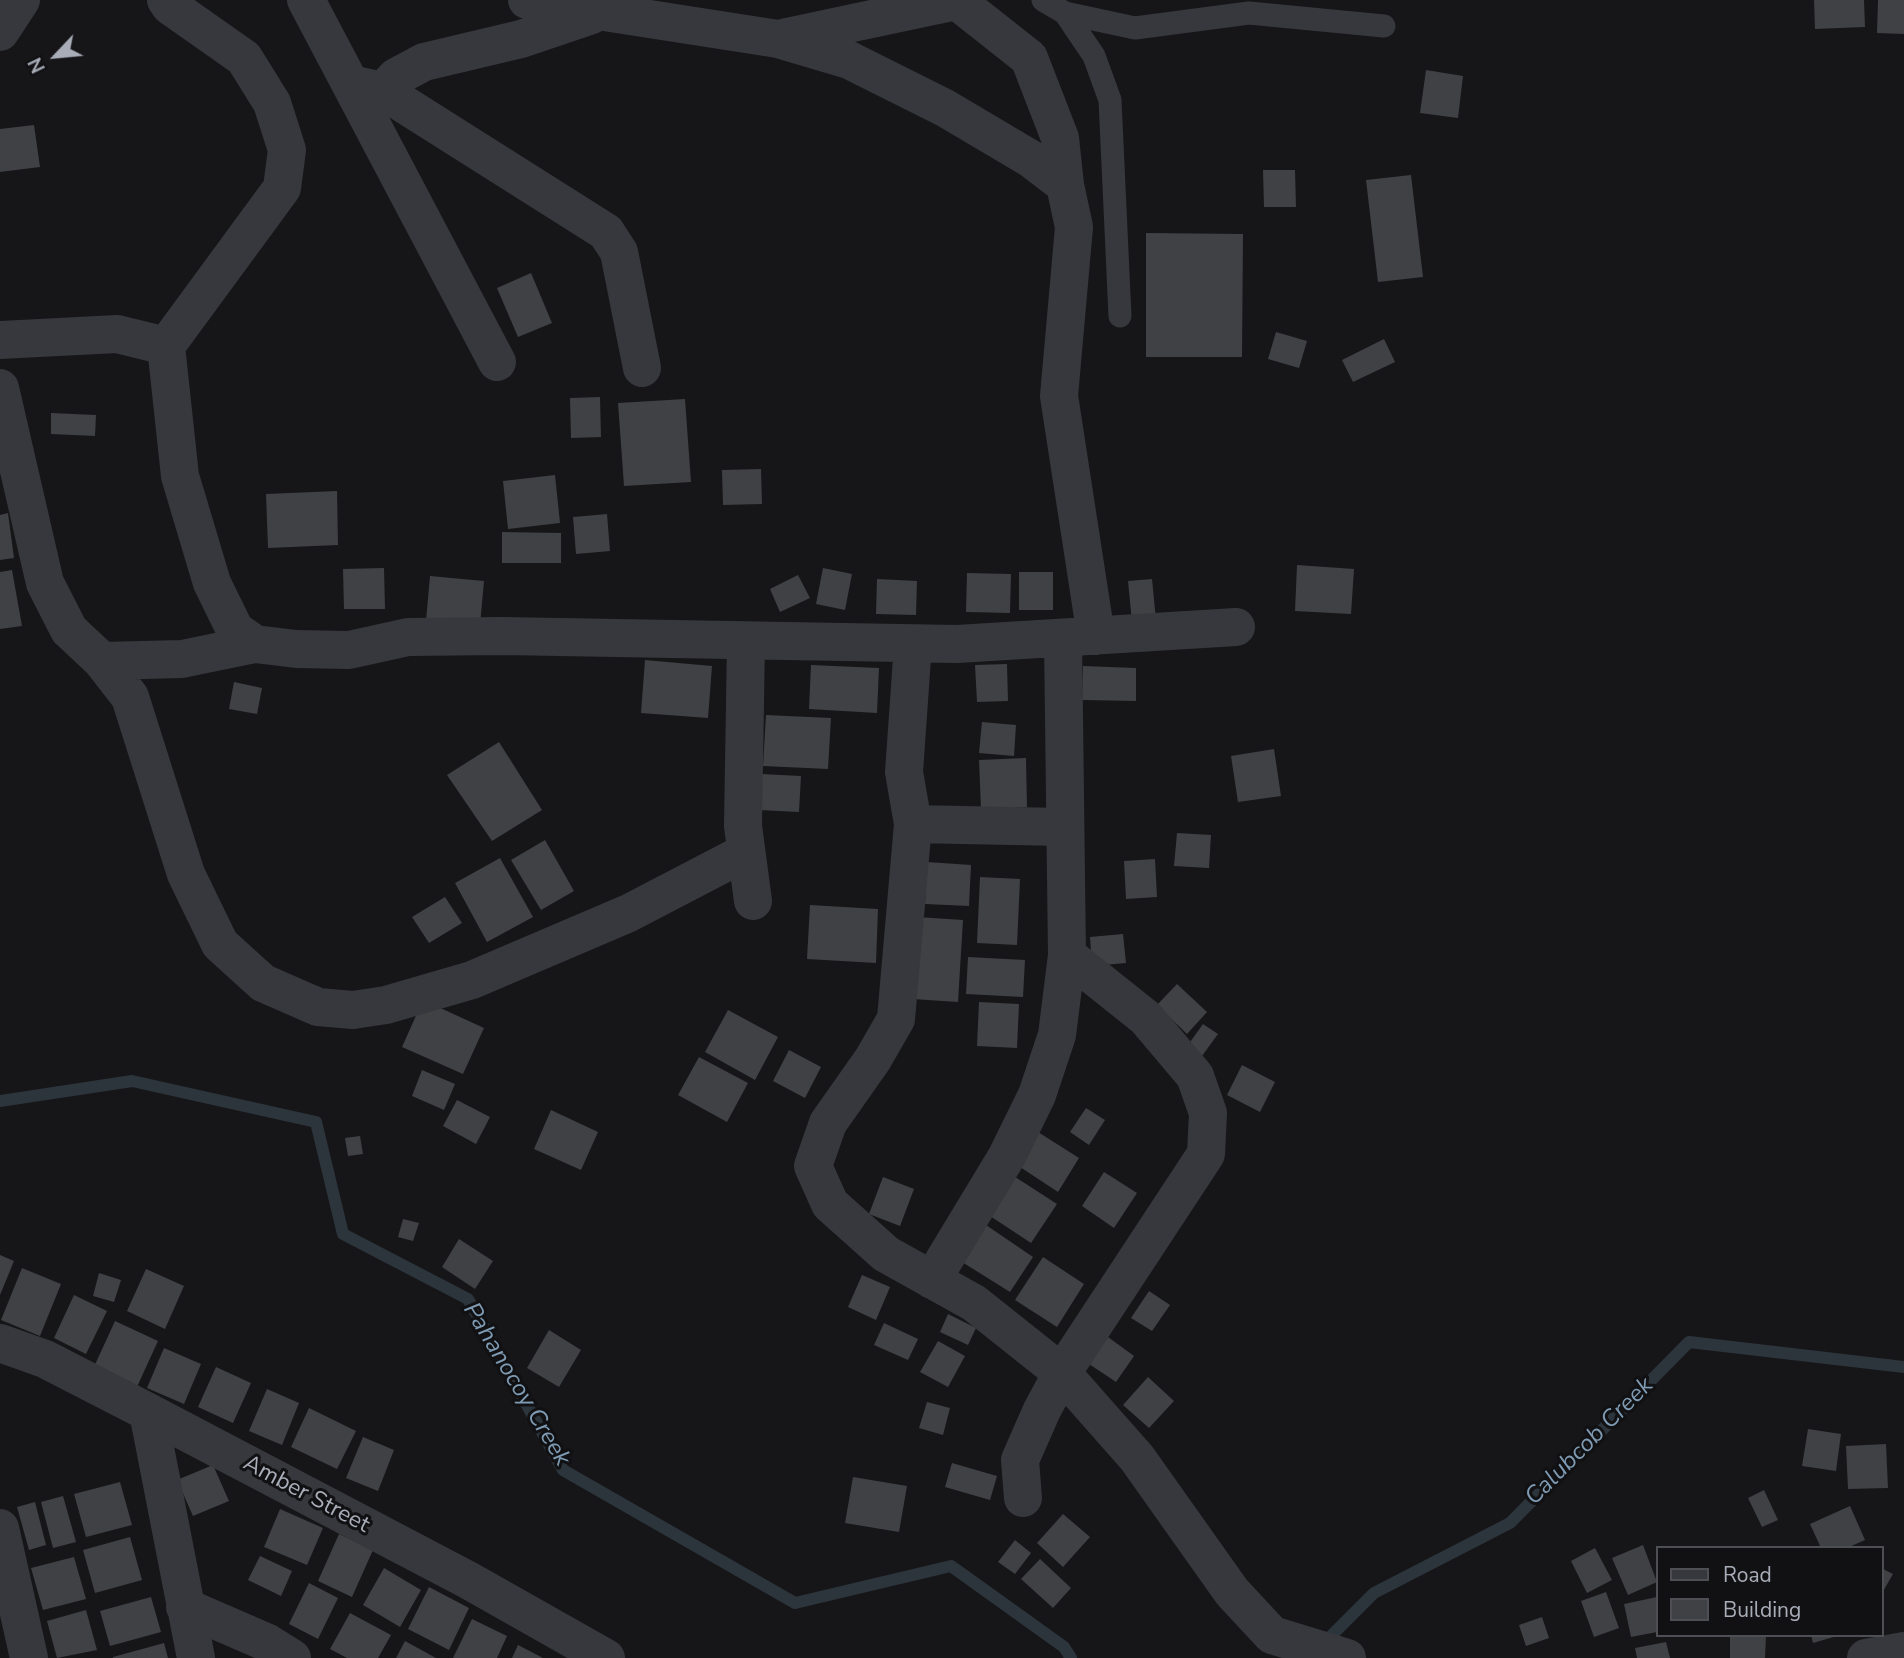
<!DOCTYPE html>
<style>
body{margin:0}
#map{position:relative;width:1904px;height:1658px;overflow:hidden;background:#161618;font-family:"Nunito Sans",sans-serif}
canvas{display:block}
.legend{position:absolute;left:1656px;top:1546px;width:228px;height:91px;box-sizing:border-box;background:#111113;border:2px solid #4d4f55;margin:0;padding:9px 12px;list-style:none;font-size:21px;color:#a8adb8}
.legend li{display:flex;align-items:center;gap:14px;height:35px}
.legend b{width:35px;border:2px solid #4d4f55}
.north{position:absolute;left:21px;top:21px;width:70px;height:70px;-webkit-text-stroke:5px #111113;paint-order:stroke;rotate:244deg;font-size:19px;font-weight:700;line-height:28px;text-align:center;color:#a8adb8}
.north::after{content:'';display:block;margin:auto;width:24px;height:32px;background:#a8adb8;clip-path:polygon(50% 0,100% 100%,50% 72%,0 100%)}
</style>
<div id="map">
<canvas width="1904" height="1658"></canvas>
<ul class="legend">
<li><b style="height:9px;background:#37383d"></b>Road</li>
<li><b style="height:19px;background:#404145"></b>Building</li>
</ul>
<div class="north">N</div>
</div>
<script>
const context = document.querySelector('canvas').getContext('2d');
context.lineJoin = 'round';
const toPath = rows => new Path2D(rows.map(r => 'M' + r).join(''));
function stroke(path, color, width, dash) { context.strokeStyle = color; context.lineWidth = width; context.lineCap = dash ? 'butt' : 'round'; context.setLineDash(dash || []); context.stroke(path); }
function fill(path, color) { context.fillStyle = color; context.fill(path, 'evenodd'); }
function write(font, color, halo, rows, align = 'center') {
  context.font = font + ' "Nunito Sans",sans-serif'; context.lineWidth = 6; context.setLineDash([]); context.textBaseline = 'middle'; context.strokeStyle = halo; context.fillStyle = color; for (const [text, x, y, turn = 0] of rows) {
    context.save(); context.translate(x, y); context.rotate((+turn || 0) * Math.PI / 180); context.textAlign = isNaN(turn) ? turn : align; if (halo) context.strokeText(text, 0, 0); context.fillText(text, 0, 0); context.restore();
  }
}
stroke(toPath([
 [0,1101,132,1081,316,1122,343,1234,468,1299,563,1470,795,1603,951,1566,1064,1647,1071,1658],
 [1323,1644,1374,1593,1510,1523,1689,1342,1904,1367]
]), '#2c353c', 12);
fill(toPath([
 [1814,0,1864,0,1865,27,1815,29],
 [1878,0,1904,0,1904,34,1877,33],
 [1426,70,1463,76,1458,118,1420,113],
 [34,125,40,167,0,172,0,129],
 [1263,170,1295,170,1296,207,1264,207],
 [1411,175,1423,277,1378,282,1366,180],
 [1146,233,1243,234,1242,357,1146,357],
 [531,273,552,323,518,337,497,288],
 [1276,332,1307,341,1299,368,1268,359],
 [1384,339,1395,362,1353,382,1342,360],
 [600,397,601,437,571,438,570,398],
 [685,399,691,482,624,486,618,403],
 [51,413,96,415,95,436,51,434],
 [761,469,762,504,723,505,722,470],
 [555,475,560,523,508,529,503,481],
 [337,491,338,545,268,548,266,494],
 [8,513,14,558,0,560,0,515],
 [607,514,610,551,576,554,573,517],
 [502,532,561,533,561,563,502,563],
 [1297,565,1354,569,1351,614,1295,611],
 [384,568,385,609,344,609,343,569],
 [823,568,852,574,845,610,816,604],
 [12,570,22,626,0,629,0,572],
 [1019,572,1053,572,1053,610,1019,610],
 [967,573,1011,574,1010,613,966,612],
 [798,575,810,598,780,612,770,589],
 [430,576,484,581,480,625,426,621],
 [877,579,917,581,916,615,876,614],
 [1152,579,1156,620,1132,622,1128,581],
 [645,660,712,666,708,718,641,713],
 [1007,664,1008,701,977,702,975,665],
 [811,665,879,668,877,713,809,709],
 [1083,666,1136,668,1136,701,1082,700],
 [234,682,262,688,257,714,229,709],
 [766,715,831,718,828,769,763,766],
 [982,722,1016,725,1014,756,979,753],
 [499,742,542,810,492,841,447,775],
 [1274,749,1281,796,1238,802,1231,756],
 [1026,758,1027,807,981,809,979,760],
 [761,774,801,776,799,812,759,810],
 [1177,833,1211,835,1209,868,1174,866],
 [545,840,574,891,541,910,511,860],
 [500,858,533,917,487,942,455,883],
 [1155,859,1157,897,1126,899,1124,861],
 [927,862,971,865,969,906,925,904],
 [980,877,1020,879,1017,945,977,943],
 [445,897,462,923,429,943,412,917],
 [810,905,878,909,876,963,807,959],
 [917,917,963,920,958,1002,913,999],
 [1123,934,1126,963,1092,966,1090,937],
 [968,957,1025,960,1023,997,966,994],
 [1177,984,1207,1012,1187,1034,1157,1005],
 [423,1000,484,1028,463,1074,402,1047],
 [979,1002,1019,1004,1017,1048,977,1046],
 [728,1010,778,1037,755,1080,705,1052],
 [1203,1024,1218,1034,1202,1056,1188,1045],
 [789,1050,821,1067,805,1098,773,1081],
 [699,1057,748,1083,727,1122,678,1095],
 [1242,1065,1275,1082,1260,1112,1227,1095],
 [422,1070,455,1084,444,1110,412,1096],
 [457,1100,490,1117,476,1144,443,1126],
 [1086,1108,1105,1120,1089,1145,1070,1132],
 [551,1110,598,1132,581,1170,534,1149],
 [1038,1132,1079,1158,1058,1192,1017,1165],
 [360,1136,363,1154,348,1156,345,1138],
 [1104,1172,1137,1193,1114,1228,1082,1206],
 [1009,1173,1057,1204,1031,1243,984,1212],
 [883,1177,914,1189,900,1226,869,1214],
 [403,1219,419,1223,413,1241,398,1237],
 [986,1225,1033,1257,1010,1292,962,1262],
 [459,1239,493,1261,475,1289,442,1267],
 [0,1255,14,1261,0,1295],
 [1043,1257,1084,1284,1057,1327,1015,1300],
 [22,1268,61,1284,40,1336,1,1320],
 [146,1269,184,1286,165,1329,127,1311],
 [99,1273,121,1280,114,1302,93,1296],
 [862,1275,890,1287,876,1320,848,1307],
 [1149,1291,1170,1305,1152,1331,1131,1318],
 [74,1295,107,1311,86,1354,54,1338],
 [948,1314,976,1328,968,1345,940,1332],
 [115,1321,158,1341,136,1389,93,1369],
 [884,1323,918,1339,908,1360,874,1345],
 [549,1330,581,1350,559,1387,527,1368],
 [1108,1337,1134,1356,1116,1382,1089,1364],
 [938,1341,965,1356,948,1387,920,1372],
 [164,1348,201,1364,184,1404,147,1388],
 [216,1367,251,1383,233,1423,198,1407],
 [1148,1377,1174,1401,1149,1428,1123,1405],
 [267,1389,299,1403,282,1445,249,1431],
 [927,1402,950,1408,943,1435,919,1428],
 [309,1408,356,1431,337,1469,291,1447],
 [1808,1429,1841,1434,1836,1471,1802,1466],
 [363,1437,394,1450,378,1491,346,1478],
 [1886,1444,1888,1488,1848,1489,1846,1446],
 [952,1463,997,1476,990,1500,945,1487],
 [213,1465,229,1501,193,1516,177,1480],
 [853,1477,907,1486,899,1532,845,1523],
 [120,1482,132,1525,86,1537,74,1494],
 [1764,1490,1778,1520,1762,1527,1748,1498],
 [63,1496,76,1542,53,1548,41,1502],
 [35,1502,46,1545,29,1550,17,1507],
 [1850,1506,1865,1540,1847,1548,1821,1548,1810,1524],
 [280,1509,323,1528,307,1565,264,1547],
 [1063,1514,1090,1537,1063,1567,1037,1543],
 [339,1534,373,1550,352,1597,318,1581],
 [130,1537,142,1580,95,1593,83,1550],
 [1015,1540,1031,1553,1015,1574,998,1562],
 [1643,1545,1657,1582,1628,1595,1612,1558],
 [1595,1548,1612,1580,1587,1593,1571,1561],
 [260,1556,292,1571,281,1596,248,1580],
 [74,1557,86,1599,43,1610,31,1568],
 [1040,1559,1071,1588,1053,1608,1021,1579],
 [384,1568,421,1590,400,1627,363,1605],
 [1881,1568,1893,1574,1881,1595],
 [309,1583,338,1598,318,1639,289,1624],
 [429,1587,469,1608,449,1650,408,1629],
 [1606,1592,1619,1628,1594,1637,1581,1601],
 [151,1597,161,1632,110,1646,100,1611],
 [1657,1597,1657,1632,1631,1637,1624,1604],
 [86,1610,97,1650,57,1658,47,1621],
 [350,1613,391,1635,378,1658,347,1658,330,1649],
 [1542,1617,1549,1638,1526,1646,1519,1625],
 [472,1619,507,1636,497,1658,453,1658],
 [1730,1635,1766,1635,1765,1658,1730,1658],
 [1811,1635,1837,1635,1837,1636,1813,1643],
 [405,1641,436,1658,396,1658],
 [1666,1642,1670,1658,1637,1658,1635,1648],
 [164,1643,168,1658,113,1658,113,1657],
 [518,1645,543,1658,512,1658]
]), '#404145');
stroke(toPath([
 [1043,0,1065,13,1094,56,1110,100,1120,316],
 [1065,13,1135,28,1249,13,1384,26]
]), '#37383d', 23);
stroke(toPath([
 [166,0,170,6,244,58,272,103,287,150,282,188,166,346,180,476,212,583,235,630,255,644,296,649,349,650,408,637,503,636,957,644,1236,627],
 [306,0,497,362],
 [527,0,778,39,849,60,945,108,1031,159,1065,185,1074,227,1059,396,1096,636],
 [0,32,21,0],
 [782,38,957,1,1029,58,1060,138,1065,185],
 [351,84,383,91,606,232,619,252,642,368],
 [383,91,396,77,424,62,521,39,592,15],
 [0,340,117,334,166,346],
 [0,388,45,583,69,630,102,661,130,697,186,874,220,944,263,983,318,1007,353,1010,386,1005,472,980,629,913,746,852],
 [746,641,743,826,753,901],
 [913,644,904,772,913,824,896,1019,873,1059,828,1123,813,1166,830,1204,886,1254,974,1303,1062,1373,1137,1458,1232,1592,1272,1635,1347,1658],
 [102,661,182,659,255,644],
 [913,824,1063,827],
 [932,1280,1007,1156,1037,1095,1057,1035,1067,955,1063,638],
 [0,1343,45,1359,148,1412,468,1580,606,1658],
 [148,1412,196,1658],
 [1023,1498,1020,1460,1042,1410,1062,1373,1206,1154,1208,1113,1195,1076,1146,1018,1067,955],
 [0,1528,29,1658],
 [185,1607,268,1643,292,1658],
 [1866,1658,1904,1651]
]), '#37383d', 38);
write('23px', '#a8adb8', '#111113', [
 ["Amber Street",306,1495,28]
]);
write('italic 24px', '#7f9bb3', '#111113', [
 ["Pahanocoy Creek",516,1385,59],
 ["Calubcob Creek",1590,1442,-45]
]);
</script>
